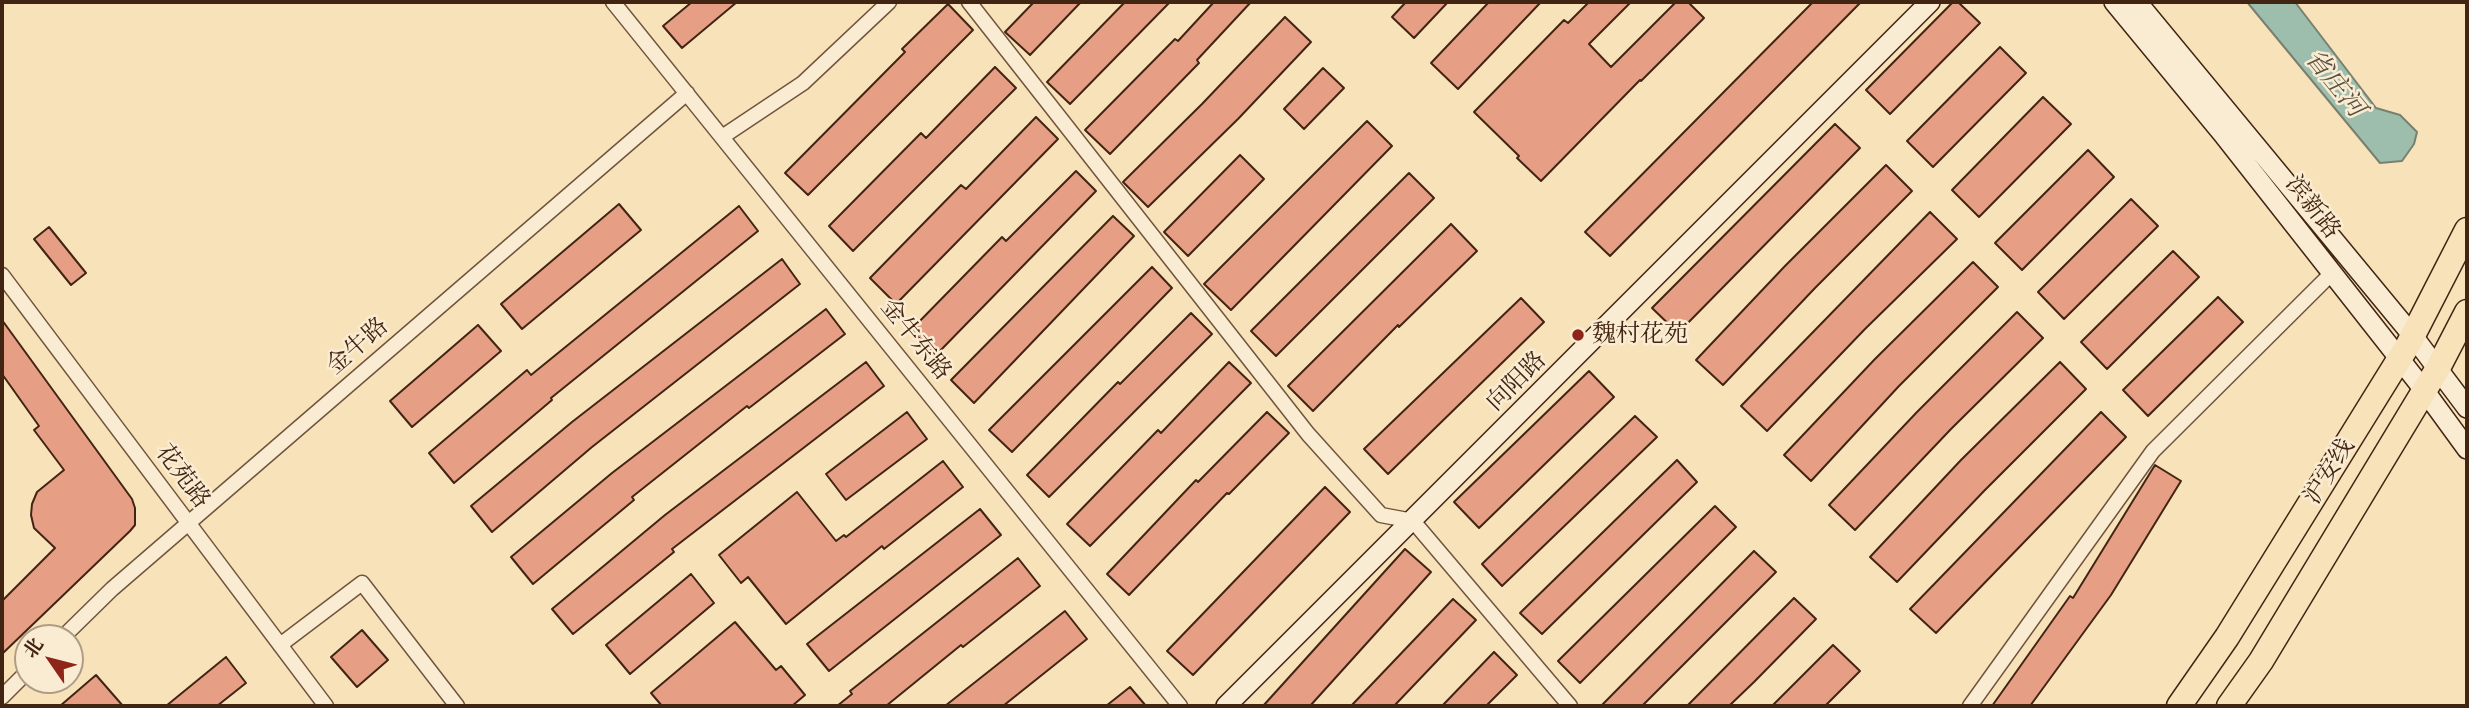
<!DOCTYPE html>
<meta charset="utf-8">
<style>
body{margin:0}
#map{position:relative;width:2469px;height:708px;overflow:hidden;background:#f8e2ba;font-family:Alegreya,"Noto Serif SC",serif}
canvas{display:block}
.frame{position:absolute;inset:0;border:4px solid #422413;pointer-events:none}
.north{position:absolute;left:14px;top:624px;width:70px;height:70px;box-sizing:border-box;background:#faecd2;border:2px solid #b09c86;border-radius:50%;rotate:305deg;font-size:19px;font-weight:700;line-height:28px;text-align:center;color:#422413}
.north::after{content:'';display:block;margin:auto;width:24px;height:32px;background:#8f2418;clip-path:polygon(50% 0,100% 100%,50% 72%,0 100%)}
</style>
<div id="map">
<canvas width="2469" height="708"></canvas>
<div class="frame"></div>
<div class="north">北</div>
</div>
<script>
const context = document.querySelector('canvas').getContext('2d');
context.lineJoin = 'round';
function fill(path, color) { context.fillStyle = color; context.fill(path, 'evenodd'); }
const toPath = rows => new Path2D(rows.map(r => 'M' + r).join(''));
function stroke(path, color, width, dash) { context.strokeStyle = color; context.lineWidth = width; context.lineCap = dash ? 'butt' : 'round'; context.setLineDash(dash || []); context.stroke(path); }
function write(font, color, halo, rows, align = 'center') {
  context.font = font + ' Alegreya,"Noto Serif SC",serif'; context.lineWidth = 5; context.setLineDash([]); context.textBaseline = 'middle'; context.strokeStyle = halo; context.fillStyle = color; for (const [text, x, y, turn = 0] of rows) {
    context.save(); context.translate(x, y); context.rotate((+turn || 0) * Math.PI / 180); context.textAlign = isNaN(turn) ? turn : align; if (halo) context.strokeText(text, 0, 0); context.fillText(text, 0, 0); context.restore();
  }
}
const water = toPath([
 [2247,2,2295,2,2376,108,2400,115,2417,132,2414,144,2402,161,2380,163,2247,2]
]);
fill(water, '#9dbead');
stroke(water, '#79806f', 2);
const building = toPath([
 [692,2,737,2,682,48,663,26,692,2],
 [1034,2,1081,2,1030,55,1005,32,1034,2],
 [1125,2,1170,2,1070,104,1047,82,1125,2],
 [1214,2,1251,2,1197,60,1199,63,1110,154,1085,130,1175,39,1178,41,1214,2],
 [1406,2,1448,2,1414,38,1392,17,1406,2],
 [1489,2,1541,2,1458,89,1431,63,1489,2],
 [1589,2,1631,2,1589,44,1611,67,1676,2,1688,2,1704,18,1641,81,1640,80,1541,181,1517,158,1519,156,1474,112,1564,20,1568,23,1589,2],
 [1813,2,1861,2,1610,256,1585,232,1813,2],
 [1953,2,1958,2,1980,23,1890,114,1866,90,1953,2],
 [948,4,973,30,808,195,785,173,905,52,902,49,948,4],
 [1285,17,1311,42,1238,119,1148,207,1123,182,1202,104,1285,17],
 [2000,47,2026,73,1933,167,1907,141,2000,47],
 [995,67,1016,88,853,251,829,226,921,133,926,138,995,67],
 [1323,68,1344,88,1304,129,1284,109,1323,68],
 [2043,97,2071,124,1979,217,1952,190,2043,97],
 [1036,117,1058,139,896,304,870,278,961,185,966,189,1036,117],
 [1367,121,1392,146,1231,310,1204,284,1367,121],
 [1835,124,1860,148,1678,333,1652,308,1835,124],
 [2088,150,2114,177,2022,270,1995,243,2088,150],
 [1240,155,1264,179,1188,256,1164,232,1240,155],
 [1886,165,1912,191,1815,288,1723,385,1696,360,1785,266,1886,165],
 [1076,171,1096,191,936,355,911,330,1002,237,1006,241,1076,171],
 [1409,173,1434,198,1276,356,1251,331,1409,173],
 [2131,199,2158,226,2064,319,2038,292,2131,199],
 [619,204,641,230,522,329,501,304,619,204],
 [739,206,758,231,551,398,552,400,454,483,429,453,527,370,531,375,739,206],
 [1930,212,1957,239,1865,329,1767,431,1741,406,1930,212],
 [1113,216,1134,236,974,403,951,380,1113,216],
 [1451,224,1477,251,1399,327,1398,325,1313,411,1288,386,1451,224],
 [49,227,86,273,71,285,34,239,49,227],
 [2173,251,2199,277,2107,369,2081,342,2173,251],
 [782,259,800,284,592,447,492,532,471,506,572,422,782,259],
 [1973,262,1998,287,1899,386,1811,481,1784,455,1875,359,1973,262],
 [1152,267,1172,288,1012,452,989,430,1152,267],
 [2218,297,2243,322,2148,416,2123,390,2218,297],
 [1521,298,1544,322,1388,474,1364,449,1521,298],
 [826,309,845,334,749,408,747,406,632,497,634,500,533,584,511,557,612,473,826,309],
 [2017,312,2043,338,1951,429,1855,530,1829,505,1917,412,2017,312],
 [1191,313,1212,334,1049,497,1027,475,1118,382,1120,384,1191,313],
 [2,320,132,499,135,508,135,525,130,531,2,654,2,601,55,548,34,528,31,515,32,504,37,492,64,470,34,430,39,426,2,374,2,320],
 [478,325,501,351,412,427,390,401,478,325],
 [866,362,884,386,672,549,674,552,573,634,552,609,665,515,866,362],
 [1229,362,1251,383,1090,546,1067,524,1158,430,1161,433,1229,362],
 [2060,362,2086,389,1984,491,1897,582,1870,557,1961,460,2060,362],
 [1589,371,1614,397,1479,528,1454,502,1589,371],
 [907,412,927,439,846,500,826,474,907,412],
 [1267,412,1289,433,1229,494,1227,493,1129,595,1107,574,1196,480,1198,482,1267,412],
 [2101,412,2126,437,1936,633,1910,609,2101,412],
 [1635,416,1657,437,1502,586,1482,564,1635,416],
 [1677,460,1697,482,1542,634,1520,613,1677,460],
 [943,461,963,487,884,549,882,546,786,624,748,577,741,583,719,555,797,492,836,541,844,535,846,537,943,461],
 [2155,465,2181,481,2111,595,2030,706,1992,706,2070,596,2073,598,2155,465],
 [1325,487,1350,512,1193,675,1167,651,1325,487],
 [1715,506,1736,527,1580,683,1558,661,1715,506],
 [980,509,1001,535,829,671,807,644,980,509],
 [1405,549,1431,572,1310,706,1263,706,1405,549],
 [1754,551,1776,572,1642,706,1601,706,1754,551],
 [1018,558,1040,586,963,647,961,645,886,706,837,706,852,694,850,691,1018,558],
 [691,574,714,603,630,674,606,645,691,574],
 [1794,598,1816,619,1754,682,1729,706,1687,706,1794,598],
 [1453,599,1476,620,1394,706,1351,706,1453,599],
 [1065,611,1087,639,1003,706,945,706,1065,611],
 [735,622,776,670,781,666,805,695,792,706,662,706,651,693,735,622],
 [362,630,388,660,357,687,331,657,362,630],
 [1833,645,1860,671,1825,706,1772,706,1833,645],
 [1494,652,1517,675,1486,706,1442,706,1494,652],
 [226,657,246,683,217,706,166,706,226,657],
 [96,675,123,706,60,706,96,675],
 [1130,687,1146,706,1106,706,1130,687]
]);
fill(building, '#e69e85');
stroke(building, '#422413', 2);
const street = toPath([
 [613,2,1180,706],
 [969,2,1308,434,1381,515,1413,521,1570,706],
 [722,137,803,83,889,2],
 [2,275,326,706],
 [62,638,112,589,687,93],
 [280,645,362,583,457,706],
 [2,697,28,671],
 [1970,706,2153,451,2332,273]
]);
const secondary = toPath([
 [2114,2,2222,133,2424,390,2467,449],
 [2137,2,2413,336,2467,408],
 [1226,706,1930,2]
]);
const highway = toPath([
 [2179,706,2227,637,2408,345,2467,230],
 [2229,706,2261,661,2438,368,2467,312]
]);
stroke(street, '#70543d', 17);
stroke(secondary, '#422413', 22);
stroke(highway, '#422413', 27);
stroke(street, '#faecd2', 14);
stroke(secondary, '#faecd2', 19);
stroke(highway, '#f8e2ba', 24);
for (const [x, y, r, color] of [
 [1578,335,7,"#8f2418"]
]) { const dot = new Path2D(); dot.arc(x, y, r, 0, 2 * Math.PI); context.fillStyle = color; context.fill(dot); stroke(dot, '#faecd2', 2.5); }
write('24px', '#422413', '#faecd2', [
 ["滨新路",2312,208,52],
 ["金牛东路",915,340,51],
 ["金牛路",358,347,-41],
 ["向阳路",1517,382,-45],
 ["沪安线",2330,472,-58],
 ["花苑路",182,477,53]
]);
write('24px', '#422413', '#faecd2', [
 ["魏村花苑",1592,335]
], 'left');
write('italic 26px', '#5d5241', '#faecd2', [
 ["省庄河",2334,84,51]
]);
</script>
